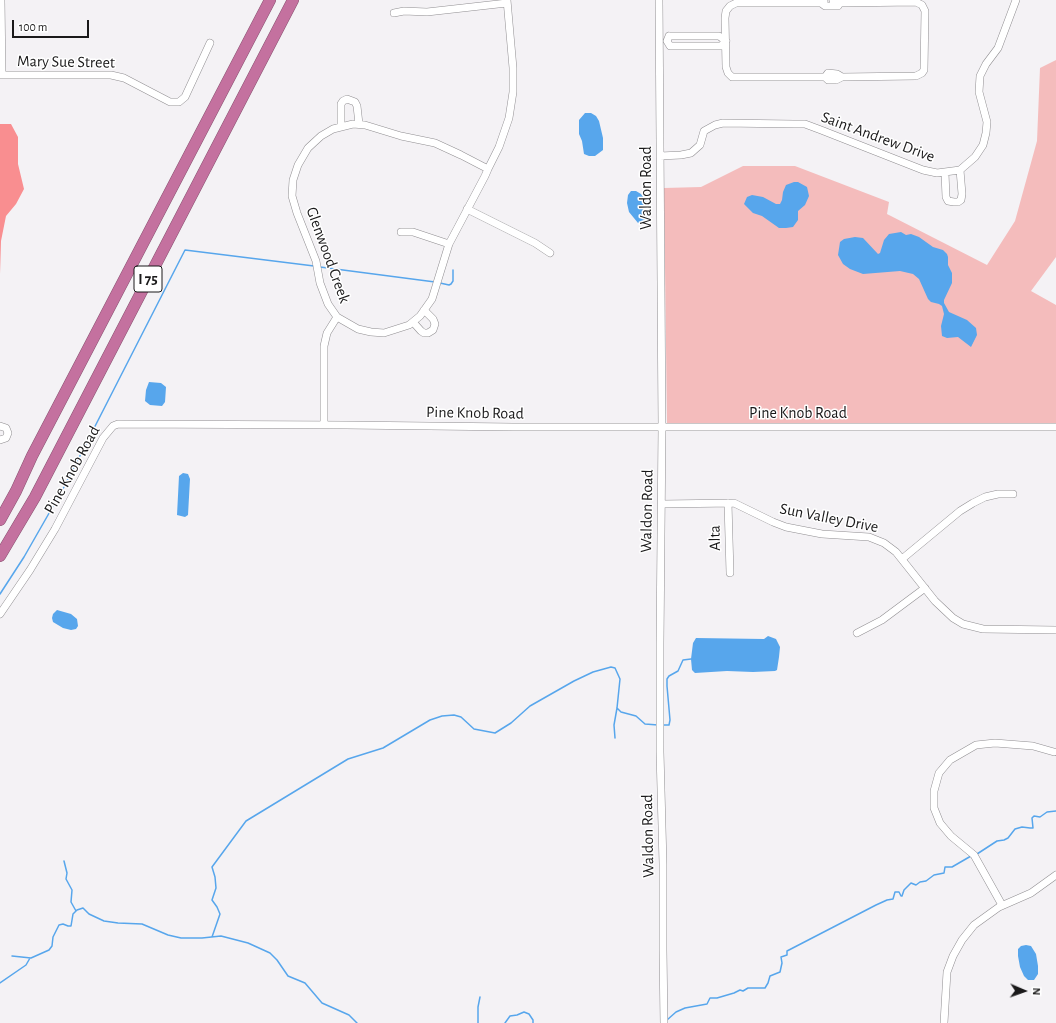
<!DOCTYPE html>
<style>
body{margin:0}
#map{position:relative;width:1056px;height:1023px;overflow:hidden;background:#f4f2f5;font-family:"Alegreya Sans",sans-serif}
canvas{display:block}
.north{position:absolute;left:1004px;top:971px;width:40px;height:40px;-webkit-text-stroke:3px #fff;paint-order:stroke;rotate:92deg;font-size:11px;font-weight:700;line-height:16px;text-align:center;color:#1a191a}
.north::after{content:'';display:block;margin:auto;width:14px;height:18px;background:#1a191a;clip-path:polygon(50% 0,100% 100%,50% 72%,0 100%)}
.scale{position:absolute;left:12px;top:20px;width:77px;height:18px;box-sizing:border-box;border:2px solid #1a191a;border-top:0;padding-left:5px;font-size:12px;line-height:14px;white-space:nowrap;color:#1a191a;-webkit-text-stroke:3px #fff;paint-order:stroke}
</style>
<div id="map">
<canvas width="1056" height="1023"></canvas>
<div class="north">N</div>
<div class="scale">100 m</div>
</div>
<script>
const context = document.querySelector('canvas').getContext('2d');
context.lineJoin = 'round';
function fill(path, color) { context.fillStyle = color; context.fill(path, 'evenodd'); }
const toPath = rows => new Path2D(rows.map(r => 'M' + r).join(''));
function stroke(path, color, width, dash) { context.strokeStyle = color; context.lineWidth = width; context.lineCap = dash ? 'butt' : 'round'; context.setLineDash(dash || []); context.stroke(path); }
function write(font, color, halo, rows, align = 'center') {
  context.font = font + ' "Alegreya Sans",sans-serif'; context.lineWidth = 3; context.setLineDash([]); context.textBaseline = 'middle'; context.strokeStyle = halo; context.fillStyle = color; for (const [text, x, y, turn = 0] of rows) {
    context.save(); context.translate(x, y); context.rotate((+turn || 0) * Math.PI / 180); context.textAlign = isNaN(turn) ? turn : align; if (halo) context.strokeText(text, 0, 0); context.fillText(text, 0, 0); context.restore();
  }
}
fill(toPath([
 [1056,60,1056,257,1031,291,1056,305,1056,425,667,424,664,188,701,187,743,166,795,166,889,202,887,214,987,265,1015,221,1037,141,1040,68]
]), '#f4bcbc');
fill(toPath([
 [0,124,11,124,18,137,18,164,24,189,16,204,6,216,1,241,0,274]
]), '#f98e90');
fill(toPath([
 [585,113,591,113,596,116,599,121,603,138,603,150,595,156,589,156,584,154,582,141,579,134,579,120],
 [794,182,798,182,807,187,809,196,805,205,798,211,798,220,793,227,786,228,779,228,762,216,753,213,744,204,747,197,752,195,763,197,776,204,780,204,782,200,783,192,786,185],
 [631,191,636,191,641,194,646,201,648,208,647,219,643,224,638,223,629,212,627,203,628,195],
 [901,232,906,235,911,234,919,237,933,247,943,250,947,254,948,257,948,265,952,273,952,283,944,300,944,303,949,312,967,320,976,328,977,335,971,347,958,337,947,338,942,336,941,326,944,314,942,306,939,304,931,302,928,299,919,279,913,274,900,271,863,274,850,269,843,264,838,255,840,242,844,239,855,237,863,238,878,254,880,253,884,240,889,234],
 [149,382,161,383,166,387,165,402,162,406,150,405,145,401,146,390],
 [183,473,188,474,190,479,188,515,185,517,177,515,179,476],
 [57,610,71,614,77,619,78,626,76,629,71,630,63,628,53,622,52,618,53,614],
 [768,636,776,639,780,647,779,657,777,670,775,671,753,672,727,671,695,673,692,670,691,659,693,643,696,638,764,639],
 [1026,945,1031,946,1036,954,1038,966,1038,974,1034,980,1028,980,1024,976,1020,967,1018,956,1018,949,1021,946]
]), '#57a6ec');
stroke(toPath([
 [320,267,435,282],
 [440,283,449,285,451,284,453,281,453,270],
 [0,594,24,557,64,487,185,250,314,266],
 [617,708,621,712,636,716,645,724,658,725],
 [661,725,669,725,670,720,667,686,667,679,669,676,678,671,683,660,691,659],
 [977,854,997,841,1004,840,1008,838,1015,829,1022,827,1030,828,1033,828,1032,818,1034,816,1040,817,1047,812,1056,811],
 [64,861,67,873,66,879,72,890,71,902,76,911],
 [212,937,220,914,217,907,212,900,216,888,215,877,212,867,246,821,348,759,383,748,430,720,442,716,454,715,461,717,474,729,495,733,511,723,530,706,574,681,593,672,611,667,615,668,620,679,617,708,614,725,615,738],
 [12,956,31,958,49,950,52,946,53,937,59,925,63,924,68,926,71,926,73,914,77,910,83,908,89,914,104,921,118,923,142,924,168,935,181,938,202,938,221,936,248,943,270,953,277,960,288,976,305,983,322,1003,349,1015,357,1023],
 [0,983,26,965,30,958],
 [667,1020,676,1012,685,1008,707,1004,710,998,717,998,734,993,740,990,743,991,748,988,765,988,768,983,770,976,780,972,782,963,781,957,787,955,787,951,876,905,887,900,893,899,895,892,899,892,901,896,902,896,904,890,911,883,916,885,920,882,926,881,934,875,944,873,945,867,952,867,971,856],
 [478,1023,478,1007,480,997],
 [505,1023,510,1016,517,1015,524,1012,529,1014,533,1020,533,1023]
]), '#57a6ec', 1.5);
const minor = toPath([
 [1,0,2,75],
 [659,0,662,427,660,643,660,752,663,864,663,950,664,1023],
 [833,0,840,3,916,2,922,5,925,11,924,70,922,73,916,76,842,77],
 [824,1,821,3,825,6,838,6,840,3],
 [821,3,736,3,730,6,726,11,725,18,726,67,728,73,732,77,825,77,828,80,836,80,842,77,837,74,828,73,825,77],
 [394,13,404,11,427,12,507,3],
 [669,36,719,36,726,41,721,46,670,46,667,41,669,36],
 [0,75,111,75,124,78,170,102,179,102,185,97,210,43],
 [341,127,341,104,343,101,347,99,355,102,357,106,359,124],
 [660,156,681,155,691,153,700,145,704,131,715,125,723,123,794,124,805,124,821,130,923,170,937,173,960,170,975,157,983,145,986,133,987,122,979,92,980,76,986,64,998,48,1016,0],
 [488,169,461,155,435,143,401,136,365,125,353,124,333,129,321,136,308,148,298,165,293,180,292,196,297,213,316,261,320,283,328,304,337,317,358,329,371,332,384,333,409,325,420,316,432,299,449,244,485,176,488,169,499,147,509,118,513,92,513,68,507,0],
 [945,173,946,197,948,201,954,202,958,202,961,200,962,194,960,170],
 [467,209,535,243,550,253],
 [401,232,413,232,449,244],
 [413,322,421,331,424,333,428,333,433,330,435,324,433,319,424,310],
 [324,425,324,346,327,333,337,317],
 [0,426,6,428,8,433,6,438,0,440],
 [728,503,730,573],
 [662,504,734,503,773,522,786,527,822,534,869,537,884,543,896,552,935,601,953,618,963,624,983,629,1056,630],
 [902,559,960,511,973,503,985,497,998,494,1013,494],
 [0,614,30,570,55,529,103,438,113,426,118,424,346,425,513,427,1056,427],
 [857,633,882,620,925,588],
 [1002,905,974,855,951,836,940,823,934,808,934,791,939,773,950,760,976,745,995,743,1033,746,1054,752],
 [944,1023,947,972,953,956,962,940,974,925,999,907,1031,893,1056,875]
]);
const highway = toPath([
 [0,520,16,491,32,456,270,0],
 [0,556,35,497,293,0]
]);
stroke(minor, '#908e91', 8);
stroke(highway, '#885270', 12);
stroke(minor, '#fff', 7);
stroke(highway, '#c4719f', 11);
for (const [x, y, w] of [
 [148,279,28]
]) { const box = new Path2D(); box.roundRect(x - w / 2, y - 13, w, 26, 3); context.fillStyle = '#fff'; context.fill(box); stroke(box, '#1a191a', 1); }
write('bold 15px', '#1a191a', null, [
 ["I 75",148,279]
]);
write('16px', '#1a191a', '#fff', [
 ["Mary Sue Street",66,62,1],
 ["Saint Andrew Drive",878,137,20],
 ["Waldon Road",646,188,-90],
 ["Glenwood Creek",328,255,70],
 ["Pine Knob Road",475,413,1],
 ["Pine Knob Road",798,413],
 ["Pine Knob Road",72,470,-61],
 ["Waldon Road",647,511,-89],
 ["Sun Valley Drive",829,518,11],
 ["Alta",715,538,-91],
 ["Waldon Road",648,836,-91]
]);
</script>
